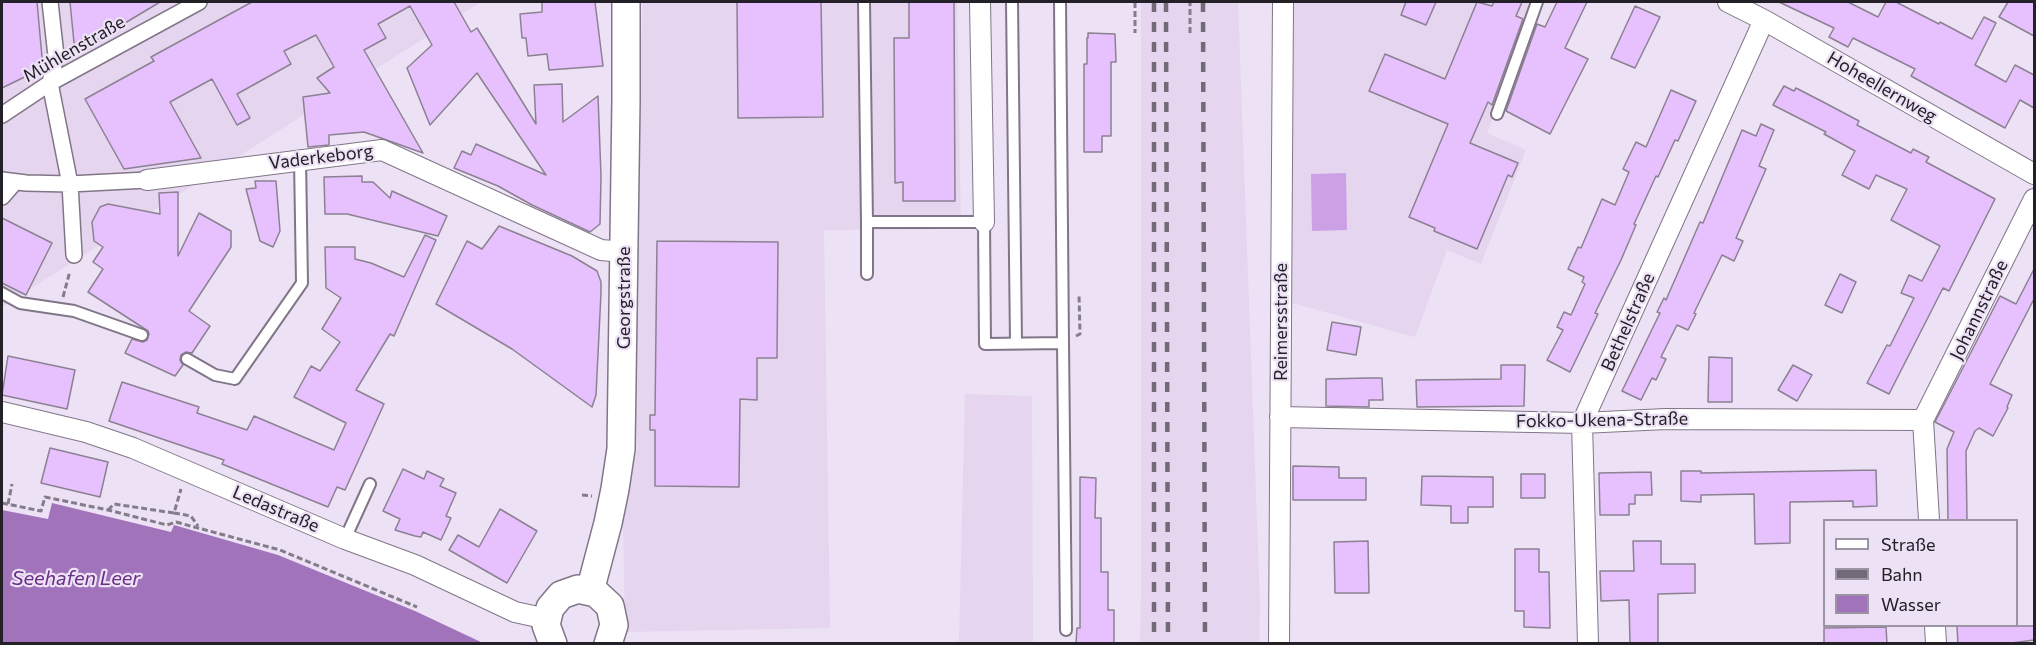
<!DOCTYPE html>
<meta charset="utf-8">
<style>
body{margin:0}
#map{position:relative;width:2036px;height:645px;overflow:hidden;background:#ede1f5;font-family:Commissioner,sans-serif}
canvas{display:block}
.frame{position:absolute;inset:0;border:3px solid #242027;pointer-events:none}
.legend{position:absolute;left:1823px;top:519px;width:195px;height:108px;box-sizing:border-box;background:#ede1f5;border:2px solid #9d94a3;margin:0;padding:8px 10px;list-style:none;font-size:18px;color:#242027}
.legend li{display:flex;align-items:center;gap:12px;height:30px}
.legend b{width:30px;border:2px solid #9d94a3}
</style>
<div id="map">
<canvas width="2036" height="645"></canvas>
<div class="frame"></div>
<ul class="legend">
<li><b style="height:8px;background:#fff"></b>Straße</li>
<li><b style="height:8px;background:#726b77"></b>Bahn</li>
<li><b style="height:16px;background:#a173bb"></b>Wasser</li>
</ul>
</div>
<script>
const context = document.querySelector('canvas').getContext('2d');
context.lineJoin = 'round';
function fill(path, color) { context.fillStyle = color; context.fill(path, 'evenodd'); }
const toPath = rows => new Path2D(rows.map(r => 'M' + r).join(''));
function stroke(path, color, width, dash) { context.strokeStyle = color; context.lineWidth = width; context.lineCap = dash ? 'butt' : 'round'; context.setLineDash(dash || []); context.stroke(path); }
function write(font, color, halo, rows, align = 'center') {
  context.font = font + ' Commissioner,sans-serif'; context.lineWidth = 4.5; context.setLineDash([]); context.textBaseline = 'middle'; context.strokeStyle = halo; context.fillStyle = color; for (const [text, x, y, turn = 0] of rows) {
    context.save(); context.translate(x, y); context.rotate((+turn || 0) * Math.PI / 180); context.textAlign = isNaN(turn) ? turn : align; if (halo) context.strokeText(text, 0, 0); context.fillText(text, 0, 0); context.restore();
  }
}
fill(toPath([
 [2,2,481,2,2,307],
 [643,2,957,2,961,229,824,230,830,628,625,632,623,518,637,450,638,101],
 [1141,2,1238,2,1260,605,1259,643,1140,643,1141,596],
 [1283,2,1537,2,1487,133,1526,150,1481,264,1447,250,1415,337,1281,300],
 [965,394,1032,396,1033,643,959,643]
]), '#e5d5ef');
fill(toPath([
 [1346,173,1347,230,1312,231,1311,174]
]), '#cba0e5');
fill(toPath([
 [52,503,171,532,174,525,278,555,415,611,483,643,2,643,2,510,48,519]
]), '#a173bb');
const building = toPath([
 [2,2,37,2,43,68,2,88,2,2],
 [70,2,160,2,75,53,70,2],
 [252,2,454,2,471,32,477,28,536,124,534,85,562,84,563,122,598,96,601,176,600,224,590,232,532,205,498,186,454,168,462,151,471,155,476,144,546,175,477,73,430,125,407,68,432,45,410,6,378,24,386,38,364,50,423,153,364,132,329,135,329,145,308,147,303,97,330,93,317,78,334,67,316,35,284,51,291,64,237,94,250,118,237,125,212,79,170,102,201,158,124,169,85,99,154,61,151,57,252,2],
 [542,2,595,2,603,66,549,70,547,54,528,56,526,38,522,38,520,14,542,12,542,2],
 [737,2,821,2,823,117,738,118,737,2],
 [909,2,954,2,955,201,903,201,903,182,895,183,894,38,909,38,909,2],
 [1406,2,1436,2,1426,25,1401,15,1406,2],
 [1477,2,1492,6,1494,2,1522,2,1516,16,1523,19,1492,105,1488,102,1470,143,1518,163,1512,177,1508,175,1477,249,1434,231,1435,228,1409,217,1448,124,1369,91,1385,54,1445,79,1477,2],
 [1557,2,1587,2,1565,48,1588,59,1550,134,1506,111,1537,24,1545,27,1557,2],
 [1779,2,1848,2,1878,17,1886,2,1896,2,1939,24,1940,22,1972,39,1984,17,1996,23,1975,65,2006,82,2015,65,2034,75,2034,108,2020,100,2005,128,1911,76,1915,69,1853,38,1848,47,1829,37,1834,28,1779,2],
 [2008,2,2034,2,2034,36,1999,17,2008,2],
 [1635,6,1660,17,1635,68,1611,58,1635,6],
 [1088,33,1115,34,1116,62,1111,62,1111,136,1102,136,1102,152,1084,152,1084,64,1087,64,1087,38,1088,38,1088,33],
 [1784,86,1794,91,1796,88,1827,104,1859,121,1857,125,1911,153,1913,149,1929,157,1926,162,1995,199,1949,291,1943,288,1889,394,1867,383,1887,345,1890,346,1914,298,1901,293,1909,275,1922,281,1940,246,1891,220,1907,189,1876,175,1869,189,1842,175,1855,151,1824,134,1826,132,1773,105,1784,86],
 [1671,90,1696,101,1678,141,1675,140,1658,177,1656,176,1634,224,1636,225,1621,260,1595,313,1598,314,1570,372,1547,360,1563,330,1557,327,1564,312,1571,315,1585,284,1582,282,1584,277,1568,269,1578,247,1581,248,1602,199,1615,205,1629,172,1623,169,1636,142,1646,147,1671,90],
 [1761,124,1774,130,1759,166,1766,169,1736,238,1743,241,1734,261,1722,255,1694,313,1696,314,1688,330,1677,325,1661,357,1666,359,1656,380,1652,378,1641,400,1622,391,1660,313,1657,312,1664,298,1666,300,1700,222,1703,223,1742,130,1756,136,1761,124],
 [362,176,362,182,373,182,390,198,392,191,447,216,438,236,347,214,325,214,324,177,362,176],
 [255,181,276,181,280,231,273,247,260,241,246,189,256,188,255,181],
 [178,192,178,256,199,213,231,231,231,247,189,311,210,326,192,353,186,352,181,355,180,360,183,365,175,376,125,353,132,339,143,342,147,340,149,334,148,331,88,292,103,269,93,262,103,247,94,241,92,222,100,207,108,204,160,214,159,193,178,192],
 [2,218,52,243,26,295,2,283,2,218],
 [499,226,572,256,597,271,601,282,601,293,596,395,592,407,512,349,436,304,467,241,482,249,499,226],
 [425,235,436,240,394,336,390,334,356,390,384,404,345,490,337,487,328,507,222,464,224,460,109,421,122,382,199,407,197,413,247,430,254,416,334,450,346,423,294,397,311,366,320,371,340,342,322,329,341,298,326,288,325,247,355,247,355,259,371,263,404,277,425,235],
 [657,241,778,242,777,358,757,358,757,400,740,399,739,487,655,486,655,430,650,430,650,415,655,415,657,241],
 [2034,269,2034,299,1990,384,2012,395,2007,407,2008,408,1993,436,1979,428,1975,431,1966,451,1967,520,1948,520,1947,449,1954,432,1935,422,2000,296,2016,304,2034,269],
 [1840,274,1856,282,1842,313,1825,305,1840,274],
 [1332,322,1361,327,1356,355,1327,350,1332,322],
 [8,356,75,370,67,409,2,395,8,356],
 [1709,357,1732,358,1732,402,1708,402,1709,357],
 [1501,365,1525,365,1524,406,1417,407,1416,380,1501,379,1501,365],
 [1793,365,1812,375,1797,401,1778,390,1793,365],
 [1368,378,1382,378,1383,400,1369,400,1369,407,1326,406,1326,379,1368,378],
 [50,448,108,462,100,497,41,483,50,448],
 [1293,466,1339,467,1339,478,1366,478,1366,500,1293,500,1293,466],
 [403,469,424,479,427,471,444,479,440,486,456,493,446,516,451,518,441,540,423,532,421,537,415,536,395,530,400,519,383,511,403,469],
 [1876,470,1877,506,1853,507,1853,501,1790,502,1790,543,1755,544,1754,494,1701,495,1701,502,1681,501,1681,471,1701,471,1701,473,1876,470],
 [1651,472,1652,495,1635,495,1635,504,1629,504,1629,515,1600,515,1599,473,1651,472],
 [1521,474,1545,474,1545,498,1521,498,1521,474],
 [1422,476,1493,477,1493,507,1468,507,1468,523,1451,523,1451,506,1421,505,1422,476],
 [1080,477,1096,478,1095,518,1101,518,1101,572,1108,572,1108,610,1114,610,1114,644,1076,644,1077,628,1080,628,1080,477],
 [500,509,537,531,507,583,449,550,458,535,479,547,500,509],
 [1368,541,1369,593,1335,593,1334,542,1368,541],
 [1633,541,1661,541,1661,564,1695,564,1695,593,1658,594,1658,644,1630,644,1629,600,1601,601,1600,571,1634,571,1633,541],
 [1515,549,1539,549,1539,572,1549,572,1550,628,1524,627,1524,611,1515,611,1515,549],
 [1957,626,2034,626,2034,640,2004,644,1958,644,1957,626],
 [1886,627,1887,644,1824,644,1824,628,1886,627]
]);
fill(building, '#e7c1fe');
stroke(building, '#8b8192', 1.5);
const service = toPath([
 [864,2,867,222,984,222,985,344,1063,343,1060,2],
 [1012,2,1016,343],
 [1497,114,1537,2],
 [867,222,867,274],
 [2,293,20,303,74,311,142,335],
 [1063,343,1066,630],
 [187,359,215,375,235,379,302,283,300,159],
 [345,539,370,484]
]);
const pedestrian = toPath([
 [50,2,56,56,50,83,70,184,74,255],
 [2,115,50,83,199,2],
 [2,180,26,183,70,184,147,180],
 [2,197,15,182]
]);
const minor = toPath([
 [980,2,984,222],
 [1728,2,1764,20,2034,174],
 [147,180,382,150,601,250,624,252],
 [2,412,86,432,133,448,345,539,415,565,515,612,547,619],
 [1280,417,1582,423,1666,419,1923,420],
 [1923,420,2034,199],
 [1923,420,1929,520],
 [1935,626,1936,644],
 [1279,644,1283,2],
 [1588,644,1582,423,1764,20]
]);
const secondary = toPath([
 [590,591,608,523,615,489,621,449,626,100,626,2],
 [553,644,546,625,550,608,561,595,578,589,596,593,610,606,614,625,608,644]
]);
stroke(service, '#807687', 14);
stroke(pedestrian, '#807687', 18);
stroke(minor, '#807687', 22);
stroke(secondary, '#807687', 30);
stroke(toPath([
 [1135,2,1135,33],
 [1190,33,1190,2],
 [63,297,70,271],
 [1076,336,1080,334,1079,294],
 [582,495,592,496],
 [2,503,41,511,45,497,108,510,167,525,176,522,198,528,280,550,417,607],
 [8,504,12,484],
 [108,510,114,504,174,513,181,489],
 [174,513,191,516,198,526]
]), '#837c89', 3, [6, 3]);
stroke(service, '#fff', 10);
stroke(pedestrian, '#fff', 15);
stroke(minor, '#fff', 20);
stroke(secondary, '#fff', 27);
stroke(toPath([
 [1154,2,1154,644],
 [1166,2,1168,644],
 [1203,2,1205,644]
]), '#726b77', 4.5, [10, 10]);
write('18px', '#242027', '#ede1f5', [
 ["Mühlenstraße",74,49,-30],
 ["Hoheellernweg",1882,87,30],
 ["Vaderkeborg",321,157,-7],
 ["Georgstraße",624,298,-90],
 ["Johannstraße",1979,310,-64],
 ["Reimersstraße",1281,322,-90],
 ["Bethelstraße",1628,322,-66],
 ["Fokko-Ukena-Straße",1602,420,-1],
 ["Ledastraße",276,509,23]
]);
write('italic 20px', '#682e85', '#ede1f5', [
 ["Seehafen Leer",76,578]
]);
</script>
